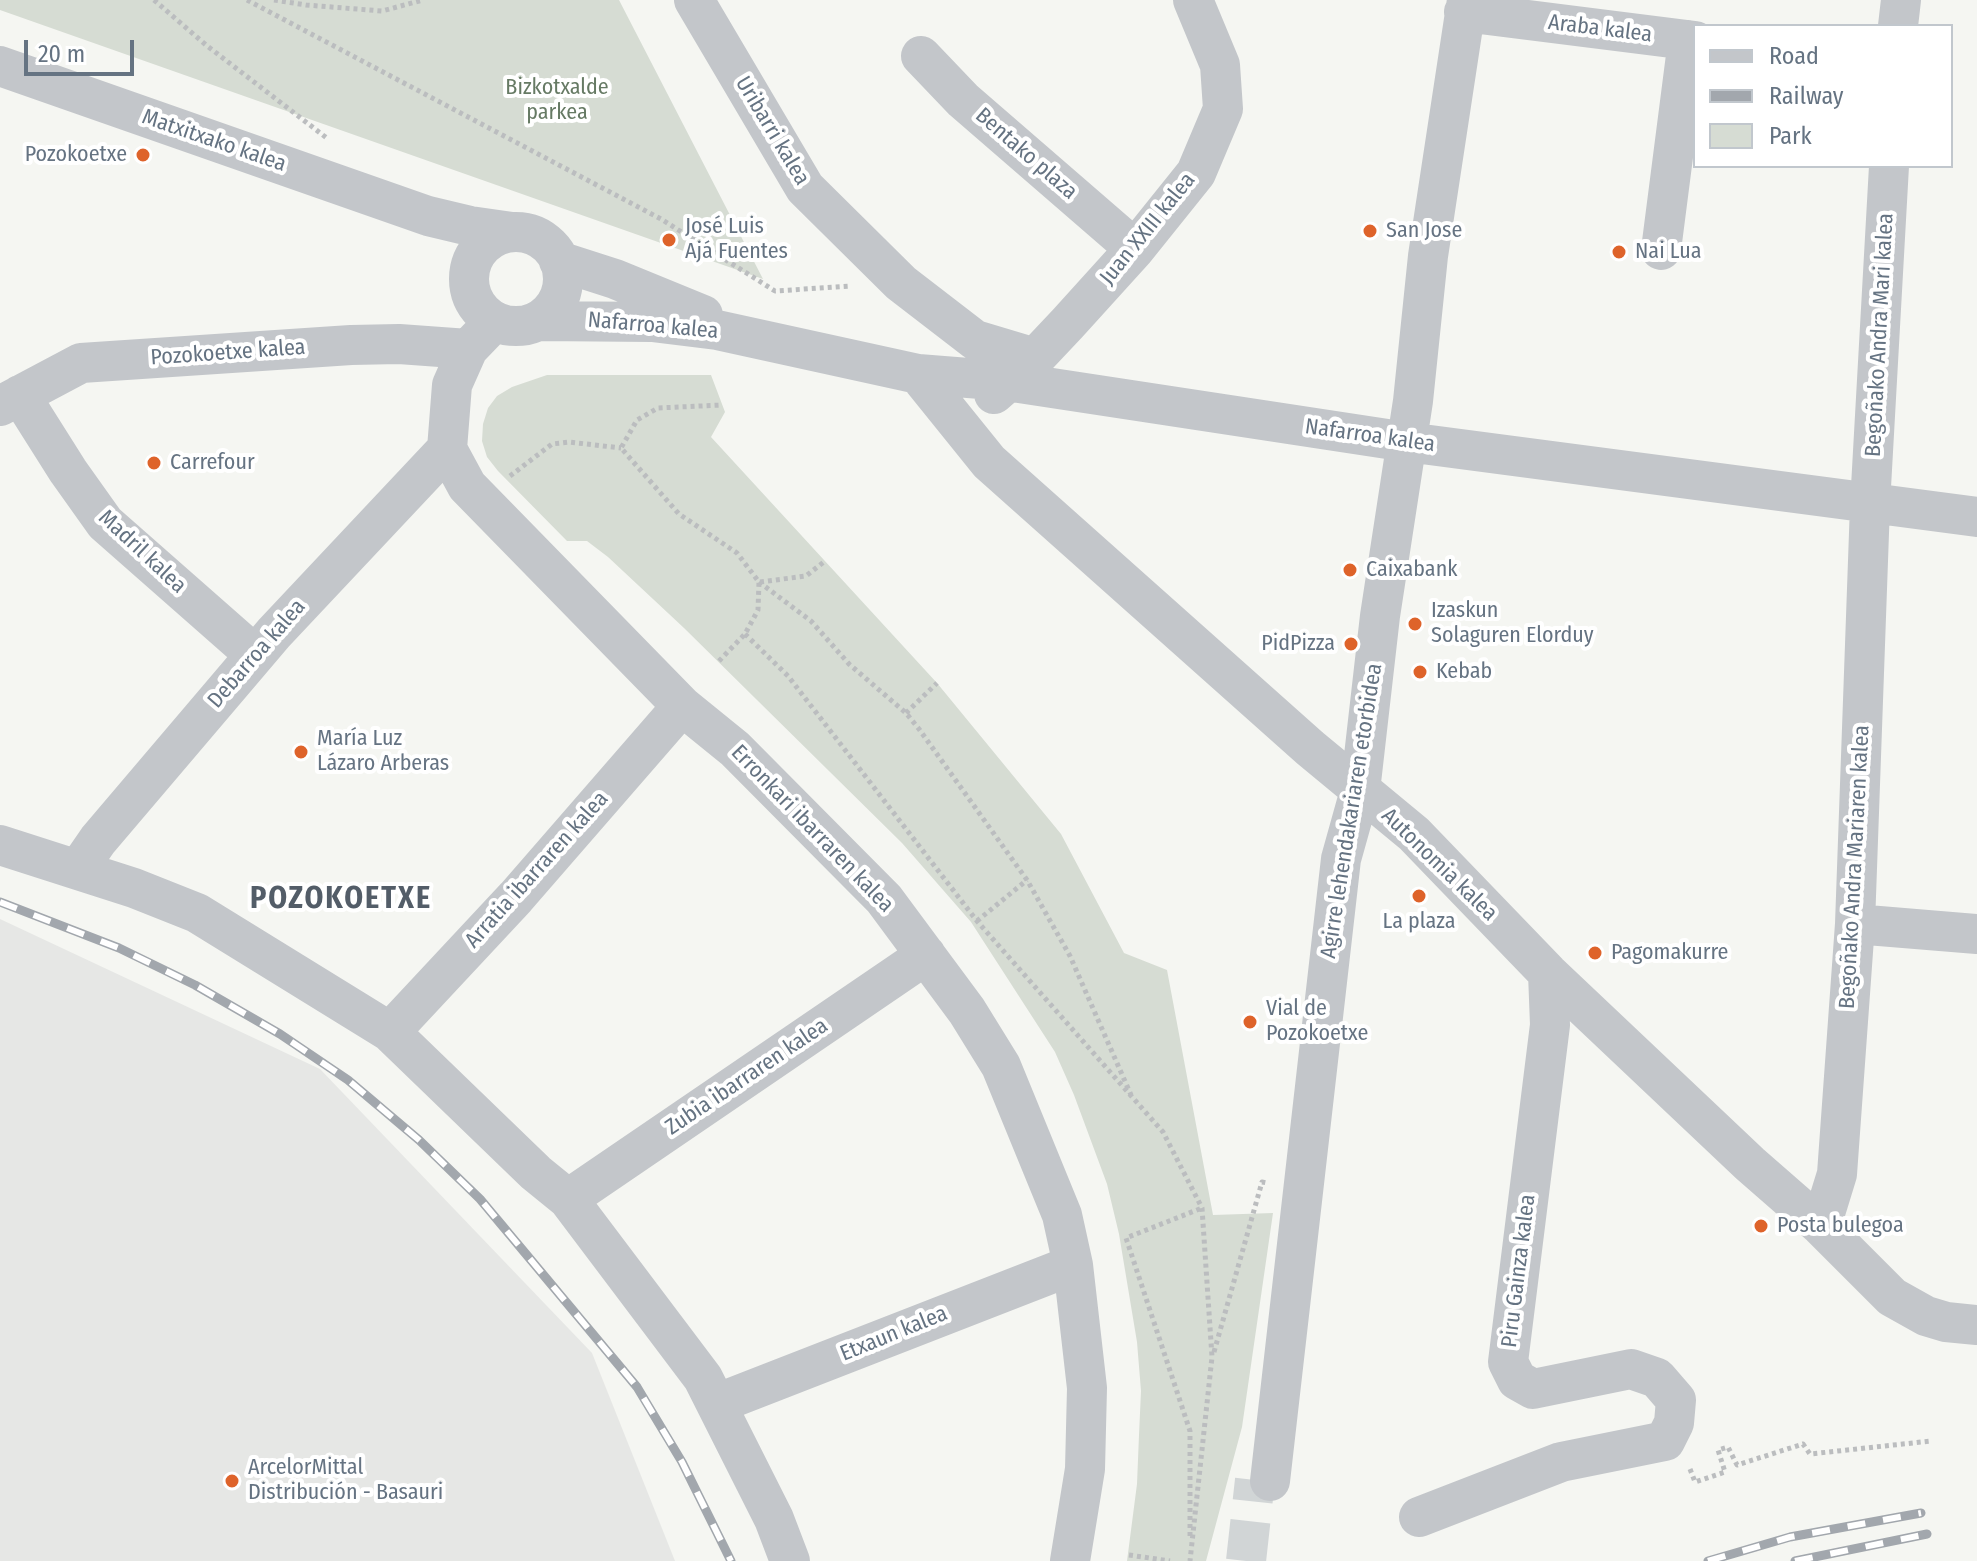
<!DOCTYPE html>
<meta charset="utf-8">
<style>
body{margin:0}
#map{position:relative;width:1977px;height:1561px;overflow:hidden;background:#f5f6f2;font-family:"Fira Sans Condensed",sans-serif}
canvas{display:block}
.legend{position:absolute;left:1693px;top:24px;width:260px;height:144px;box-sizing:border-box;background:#fff;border:2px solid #c1c7cd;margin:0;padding:10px 14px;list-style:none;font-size:24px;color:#657382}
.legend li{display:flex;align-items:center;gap:16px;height:40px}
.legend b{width:40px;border:2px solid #c1c7cd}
.scale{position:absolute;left:24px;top:40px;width:110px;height:36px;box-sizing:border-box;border:4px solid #657382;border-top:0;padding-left:10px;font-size:24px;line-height:28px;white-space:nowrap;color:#657382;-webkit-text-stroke:6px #fff;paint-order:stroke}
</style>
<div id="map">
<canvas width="1977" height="1561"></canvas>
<ul class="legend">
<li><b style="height:10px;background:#c3c6ca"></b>Road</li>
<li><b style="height:10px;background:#a2a7ad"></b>Railway</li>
<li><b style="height:22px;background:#d6dcd3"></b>Park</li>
</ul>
<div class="scale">20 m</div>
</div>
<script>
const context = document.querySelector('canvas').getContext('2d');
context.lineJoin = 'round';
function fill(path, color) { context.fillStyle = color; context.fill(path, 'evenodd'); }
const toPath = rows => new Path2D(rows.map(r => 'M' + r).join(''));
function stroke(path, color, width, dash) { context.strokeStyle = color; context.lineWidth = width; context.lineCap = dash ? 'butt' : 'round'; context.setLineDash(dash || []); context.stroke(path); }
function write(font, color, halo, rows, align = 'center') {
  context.font = font + ' "Fira Sans Condensed",sans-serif'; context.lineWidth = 8; context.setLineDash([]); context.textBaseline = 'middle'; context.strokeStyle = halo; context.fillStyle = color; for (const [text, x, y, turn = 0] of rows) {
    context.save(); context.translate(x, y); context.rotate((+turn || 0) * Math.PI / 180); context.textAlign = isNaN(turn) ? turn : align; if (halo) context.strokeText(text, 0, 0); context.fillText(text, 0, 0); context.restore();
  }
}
fill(toPath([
 [0,919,320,1069,592,1353,675,1561,0,1561]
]), '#e6e7e5');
fill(toPath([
 [0,0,619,0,763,279,0,10],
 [547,375,711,375,725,412,711,437,937,683,1061,834,1124,953,1167,970,1213,1215,1273,1213,1242,1427,1206,1561,1127,1561,1137,1484,1139,1435,1141,1391,1137,1342,1119,1234,1107,1184,1074,1095,1055,1052,971,922,902,843,684,628,608,557,587,541,567,541,498,471,487,457,482,441,483,424,488,408,497,396,512,387]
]), '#d6dcd3');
stroke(toPath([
 [1246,1561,1255,1480]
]), '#d1d5d6', 40, [40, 20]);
stroke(toPath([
 [154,0,206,45,328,139],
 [247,0,661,219,775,291,851,286],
 [274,0,306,5,382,11,423,0],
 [510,476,552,444,569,442,621,448],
 [759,582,811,621,849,664,906,713,919,729,1027,880,1070,956,1131,1095],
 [760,582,806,576,825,561],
 [745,634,788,676,977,921,1163,1132,1202,1208,1212,1357,1190,1561],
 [719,661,745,634,758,610,759,582,737,553,679,514,621,448,637,420,658,408,722,405],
 [906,713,937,683],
 [977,921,1027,880],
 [1214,1352,1262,1182,1267,1183],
 [1690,1469,1695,1482,1725,1472,1718,1450,1728,1447,1737,1465,1803,1444,1810,1454,1931,1441],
 [1190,1536,1190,1431,1126,1238,1202,1208],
 [1129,1555,1170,1561]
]), '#bbbdbf', 5, [4, 4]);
stroke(toPath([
 [694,0,805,188,901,283,975,340,1035,358],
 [1464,12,1695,41],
 [1898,26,1901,0],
 [921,56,963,100,1135,249],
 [0,66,428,216,470,226,512,232],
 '469 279a47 47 0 1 1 94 0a47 47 0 1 1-94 0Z',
 [1661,250,1688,40],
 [559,261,615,279,703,315],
 [540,321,652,322,717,330,918,374,1006,381,1407,442,1977,517],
 [494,322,468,349,452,385,447,449,467,486,682,706,735,749,884,899,967,1011,1001,1066,1062,1215,1073,1265,1087,1388,1085,1469,1070,1561],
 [918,374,989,462,1310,748,1414,834,1548,973,1750,1164,1821,1226,1892,1297,1926,1316,1946,1322,1977,1325],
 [994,394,1035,358,1068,323,1135,249,1196,173,1223,109,1220,65,1193,0],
 [20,395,68,471,105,523,255,655],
 [0,406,81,363,351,345,399,344,468,349],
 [0,845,134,888,197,913,390,1032,536,1173,568,1199,703,1378,774,1519,790,1561],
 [78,869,98,840,274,633,447,449],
 [1855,924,1977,934],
 [390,1032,516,897,682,706],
 [568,1199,926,955],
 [1821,1226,1837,1174,1855,924,1870,505,1889,166],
 [716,1404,1073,1265],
 [1270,1481,1341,859,1360,791,1380,616,1413,401,1428,256,1467,0],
 [1419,1517,1561,1462,1665,1441,1674,1423,1676,1400,1657,1378,1631,1369,1533,1389,1517,1380,1508,1362,1550,1025,1548,973]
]), '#c3c6ca', 40);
const rail = toPath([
 [0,902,119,948,195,985,280,1034,348,1080,419,1140,480,1199,637,1387,682,1462,731,1561],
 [1708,1561,1790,1537,1921,1513],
 [1795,1561,1927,1534]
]);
stroke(rail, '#a2a7ad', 9);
stroke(rail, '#fff', 6, [18]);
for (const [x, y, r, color] of [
 [143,155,8,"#de632a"],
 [1370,231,8,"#de632a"],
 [669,240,8,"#de632a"],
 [1619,252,8,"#de632a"],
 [154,463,8,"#de632a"],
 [1350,570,8,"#de632a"],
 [1415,624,8,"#de632a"],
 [1351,644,8,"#de632a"],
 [1420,672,8,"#de632a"],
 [301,752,8,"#de632a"],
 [1419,896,8,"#de632a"],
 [1595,953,8,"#de632a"],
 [1250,1022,8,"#de632a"],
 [1761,1226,8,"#de632a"],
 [232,1481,8,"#de632a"]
]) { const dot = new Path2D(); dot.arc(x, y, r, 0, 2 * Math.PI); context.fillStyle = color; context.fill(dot); stroke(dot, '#fff', 3); }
write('22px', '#657382', '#fff', [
 ["Araba kalea",1600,29,7],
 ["Uribarri kalea",772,131,59],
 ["Matxitxako kalea",214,141,19],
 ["Bentako plaza",1026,154,41],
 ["Juan XXIII kalea",1148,229,-51],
 ["Nafarroa kalea",653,326,5],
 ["Begoñako Andra Mari kalea",1880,335,-87],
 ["Pozokoetxe kalea",228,353,-4],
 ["Nafarroa kalea",1370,436,8],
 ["Madril kalea",142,552,43],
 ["Debarroa kalea",257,654,-49],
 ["Agirre lehendakariaren etorbidea",1352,811,-81],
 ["Erronkari ibarraren kalea",812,829,46],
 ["Autonomia kalea",1439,865,44],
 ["Begoñako Andra Mariaren kalea",1855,867,-87],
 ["Arratia ibarraren kalea",537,870,-48],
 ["Zubia ibarraren kalea",747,1077,-34],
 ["Piru Gainza kalea",1519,1271,-83],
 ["Etxaun kalea",894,1334,-22]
]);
write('22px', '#667a64', '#fff', [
 ["Bizkotxalde",557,88],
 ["parkea",557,113]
]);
write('22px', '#657382', '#fff', [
 ["Pozokoetxe",127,155,"right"],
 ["José Luis",685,227],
 ["Ajá Fuentes",685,252],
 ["San Jose",1386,231],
 ["Nai Lua",1635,252],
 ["Carrefour",170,463],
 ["Caixabank",1366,570],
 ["Izaskun",1431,611],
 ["Solaguren Elorduy",1431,636],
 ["PidPizza",1335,644,"right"],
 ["Kebab",1436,672],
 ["María Luz",317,739],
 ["Lázaro Arberas",317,764],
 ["La plaza",1419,922,"center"],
 ["Pagomakurre",1611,953],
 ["Vial de",1266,1009],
 ["Pozokoetxe",1266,1034],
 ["Posta bulegoa",1777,1226],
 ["ArcelorMittal",248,1468],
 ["Distribución - Basauri",248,1493]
], 'left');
context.letterSpacing = '2px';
write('bold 30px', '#535d68', '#fff', [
 ["POZOKOETXE",341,900]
]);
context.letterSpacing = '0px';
</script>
